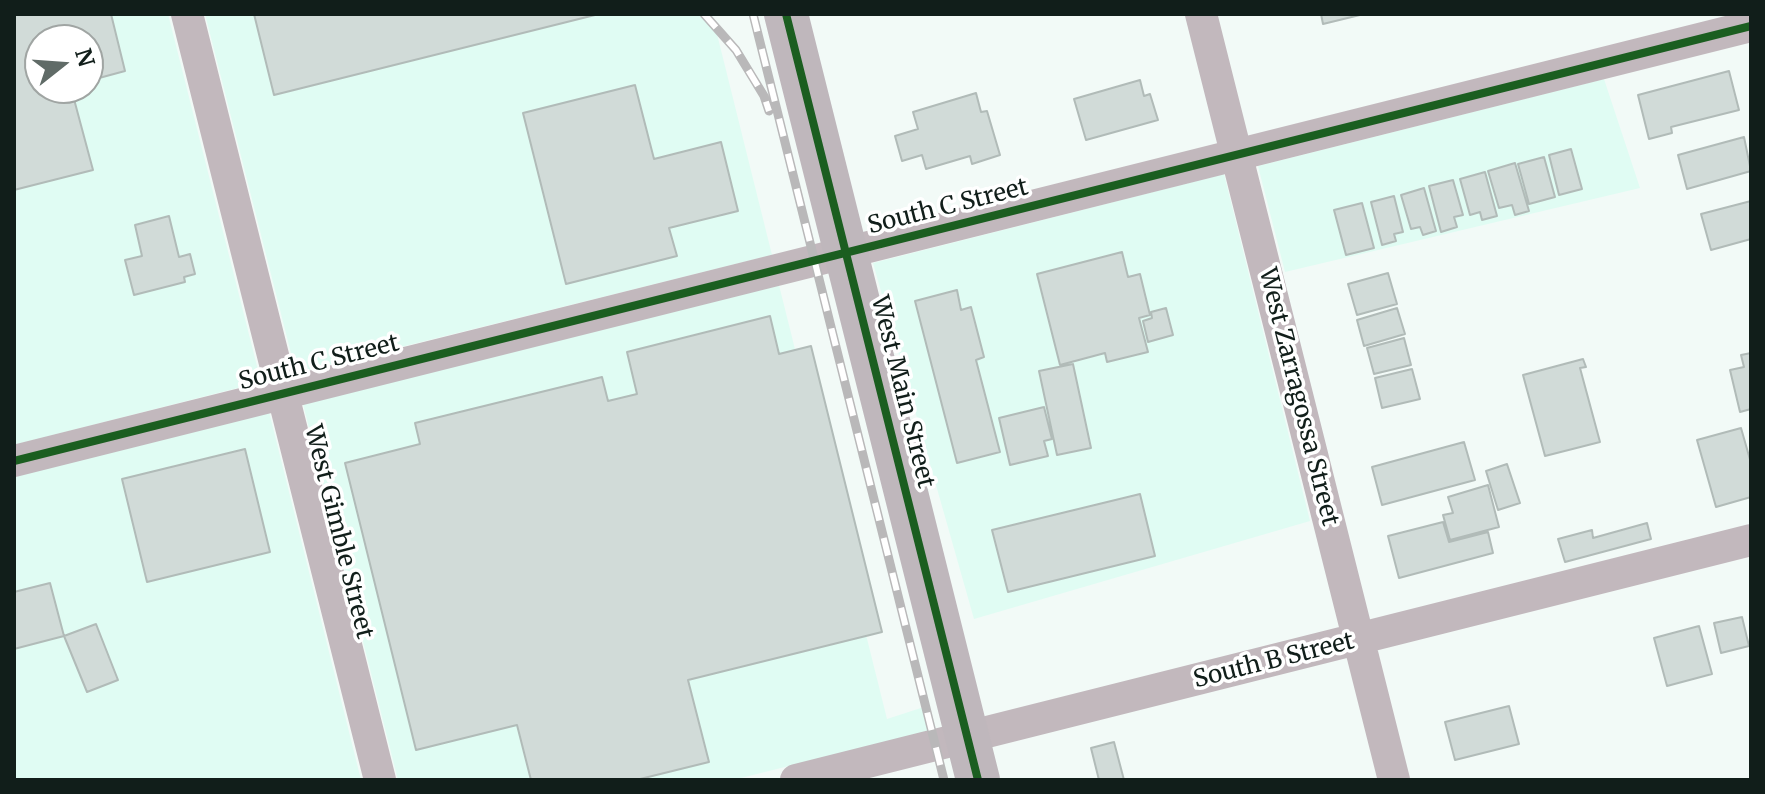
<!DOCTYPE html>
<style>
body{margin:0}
#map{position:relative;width:1765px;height:794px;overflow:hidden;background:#f2faf7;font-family:Merriweather,serif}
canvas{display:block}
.frame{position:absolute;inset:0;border:16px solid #111e1a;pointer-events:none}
.north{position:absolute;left:24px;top:24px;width:80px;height:80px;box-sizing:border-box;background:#fff;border:2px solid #a0a5a3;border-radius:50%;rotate:73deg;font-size:22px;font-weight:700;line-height:32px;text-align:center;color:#111e1a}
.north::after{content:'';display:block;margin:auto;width:28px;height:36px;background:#606b67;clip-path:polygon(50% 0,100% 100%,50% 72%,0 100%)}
</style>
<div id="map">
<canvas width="1765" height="794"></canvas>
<div class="frame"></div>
<div class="north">N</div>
</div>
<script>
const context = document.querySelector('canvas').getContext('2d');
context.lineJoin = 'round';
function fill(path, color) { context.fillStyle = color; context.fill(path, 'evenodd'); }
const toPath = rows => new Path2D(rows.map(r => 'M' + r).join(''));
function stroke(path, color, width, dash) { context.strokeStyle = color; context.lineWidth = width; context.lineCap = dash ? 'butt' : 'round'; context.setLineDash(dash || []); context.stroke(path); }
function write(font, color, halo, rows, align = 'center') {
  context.font = font + ' Merriweather,serif'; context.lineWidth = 7; context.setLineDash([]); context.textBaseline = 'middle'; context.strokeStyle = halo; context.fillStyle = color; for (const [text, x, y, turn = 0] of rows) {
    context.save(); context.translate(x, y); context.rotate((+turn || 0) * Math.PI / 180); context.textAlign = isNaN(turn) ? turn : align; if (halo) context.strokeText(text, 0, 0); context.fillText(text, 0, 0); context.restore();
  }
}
fill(toPath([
 [14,14,168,14,261,382,14,445],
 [40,40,88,40,88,88,40,88],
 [205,14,712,14,772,255,296,373],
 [1604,79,1640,188,1285,272,1258,166],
 [1224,174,1310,521,974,619,873,263],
 [779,285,887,719,927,706,933,730,733,780,398,780,303,404],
 [269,412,361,780,14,780,14,477]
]), '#e0fcf3');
const building = toPath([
 [14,14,111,14,125,71,88,81,88,40,40,40,40,88,71,88,93,170,14,190,14,14],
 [254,14,599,14,274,95,254,14],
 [1321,14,1364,14,1323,24,1321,14],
 [1729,71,1739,110,1671,127,1672,133,1649,139,1638,95,1729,71],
 [1140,80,1144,96,1150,94,1158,120,1086,140,1074,99,1140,80],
 [635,85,654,159,721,142,738,211,669,228,677,256,566,284,523,113,635,85],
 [976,93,981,112,987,111,1000,155,972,164,970,156,926,169,922,155,902,161,895,136,918,129,913,112,976,93],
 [1744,137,1751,171,1687,189,1678,155,1744,137],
 [1571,149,1582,189,1559,195,1549,155,1571,149],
 [1544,157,1555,197,1529,204,1518,164,1544,157],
 [1515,163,1529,211,1515,215,1512,205,1499,208,1488,171,1515,163],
 [1485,172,1497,216,1482,220,1480,212,1470,215,1460,179,1485,172],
 [1453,180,1463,215,1454,217,1457,227,1441,232,1429,186,1453,180],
 [1424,188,1436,231,1423,235,1420,227,1411,229,1401,195,1424,188],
 [1394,196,1403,232,1394,234,1396,241,1382,245,1371,202,1394,196],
 [1751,201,1751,239,1711,250,1701,214,1751,201],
 [1362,203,1374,248,1346,255,1334,210,1362,203],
 [169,216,179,257,190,254,195,274,184,277,185,282,134,295,125,260,142,256,135,225,169,216],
 [1122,252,1128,277,1140,274,1150,315,1139,318,1148,352,1107,362,1105,353,1060,365,1037,274,1122,252],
 [1388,273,1397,304,1357,315,1348,284,1388,273],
 [957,290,961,310,971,307,984,357,976,360,1000,452,957,463,915,301,957,290],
 [1166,308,1173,335,1148,342,1143,321,1152,318,1151,312,1166,308],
 [1397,308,1405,334,1364,346,1357,320,1397,308],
 [770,316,779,354,811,346,882,632,688,680,709,762,636,780,531,780,517,725,416,750,345,463,420,444,415,423,602,377,608,401,637,394,627,352,770,316],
 [1404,338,1411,365,1374,374,1367,348,1404,338],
 [1751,353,1751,409,1740,412,1730,370,1744,367,1741,355,1751,353],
 [1583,359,1586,367,1580,368,1600,442,1545,456,1523,375,1583,359],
 [1073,364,1091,448,1057,455,1039,371,1073,364],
 [1412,369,1420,399,1382,408,1375,378,1412,369],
 [1044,407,1052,439,1044,441,1048,456,1010,465,999,418,1044,407],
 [1741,428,1751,463,1751,497,1716,507,1697,440,1741,428],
 [1464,442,1475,480,1382,505,1372,467,1464,442],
 [245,449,270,552,147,582,122,479,245,449],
 [1507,464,1520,503,1498,510,1486,471,1507,464],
 [1488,485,1499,527,1450,540,1443,515,1453,513,1448,497,1488,485],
 [1140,494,1155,556,1008,592,992,530,1140,494],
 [1443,522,1449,542,1488,532,1493,553,1399,578,1388,536,1443,522],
 [1647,523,1651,539,1565,562,1558,539,1592,530,1593,538,1647,523],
 [50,583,64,636,14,649,14,592,50,583],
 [1742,617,1749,646,1721,653,1714,623,1742,617],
 [96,624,118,680,87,692,64,636,96,624],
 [1699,626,1712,674,1667,686,1654,638,1699,626],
 [1509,706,1519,744,1455,760,1445,722,1509,706],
 [1114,742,1124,780,1099,780,1091,748,1114,742]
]);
fill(building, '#d1dbd8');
stroke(building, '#b1bbb8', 2);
stroke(toPath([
 [187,14,380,780],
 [1201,14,1394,780],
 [14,461,1751,26],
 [796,780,1751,540]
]), '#c2b8bd', 32);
stroke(toPath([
 [786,14,978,780]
]), '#bfb7bc', 44);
const rail = toPath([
 [704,14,736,50,764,96,769,111],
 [753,14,944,780]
]);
stroke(rail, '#b9b8b9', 9);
stroke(rail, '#fff', 6, [18]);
stroke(toPath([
 [786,14,978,780],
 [14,461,1751,26]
]), '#1b5e20', 8);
write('24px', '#111e1a', '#fff', [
 ["South C Street",948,207,-14],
 ["South C Street",319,363,-14],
 ["West Main Street",902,392,76],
 ["West Zarragossa Street",1298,397,76],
 ["West Gimble Street",338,532,76],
 ["South B Street",1274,661,-14]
]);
</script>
